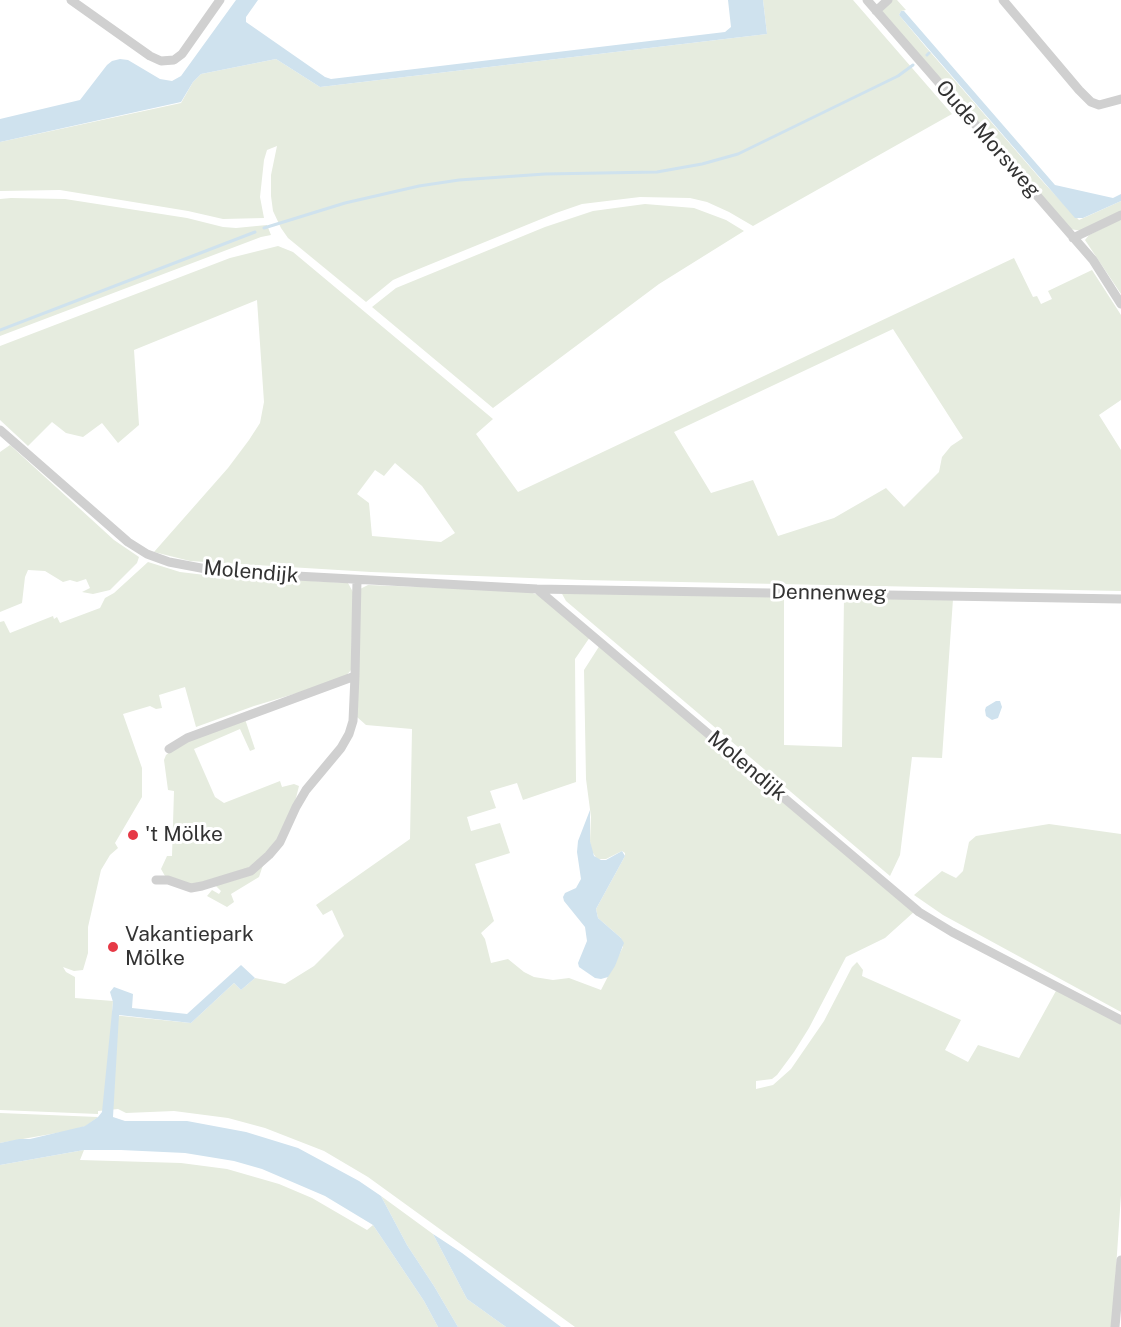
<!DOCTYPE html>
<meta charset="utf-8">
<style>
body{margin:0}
canvas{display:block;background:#fff}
</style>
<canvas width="1121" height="1327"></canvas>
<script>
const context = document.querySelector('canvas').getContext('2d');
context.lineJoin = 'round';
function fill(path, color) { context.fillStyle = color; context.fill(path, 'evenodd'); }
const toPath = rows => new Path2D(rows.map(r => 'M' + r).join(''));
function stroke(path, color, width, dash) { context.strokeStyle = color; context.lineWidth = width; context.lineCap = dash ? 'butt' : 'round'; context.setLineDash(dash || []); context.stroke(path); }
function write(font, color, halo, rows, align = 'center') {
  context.font = font + ' "Public Sans",sans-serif'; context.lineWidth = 6; context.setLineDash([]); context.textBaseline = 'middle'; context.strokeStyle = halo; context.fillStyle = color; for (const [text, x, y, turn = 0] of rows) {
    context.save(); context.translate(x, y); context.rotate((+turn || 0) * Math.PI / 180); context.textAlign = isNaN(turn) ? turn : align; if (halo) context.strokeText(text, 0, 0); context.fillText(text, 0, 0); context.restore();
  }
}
fill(toPath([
 [763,0,853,0,952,114,753,226,729,212,707,202,690,198,640,197,582,204,556,213,409,273,393,280,366,302,288,238,281,228,273,211,271,196,271,175,277,146,267,150,264,160,260,197,264,218,223,219,188,211,60,190,0,191,0,142,181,103,193,82,201,74,276,59,320,87,767,34],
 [892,0,897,0,906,10,901,11,899,15,925,46,1044,183,1079,220,1121,201,1121,212,1082,231,1070,229,882,13,883,8],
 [11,198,65,199,187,218,223,227,236,228,267,225,271,235,261,237,0,336,0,199],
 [645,204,694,208,726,220,744,231,659,284,493,408,372,307,396,288,545,227,593,211],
 [1121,219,1121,294,1085,240,1089,235],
 [278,246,293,252,493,419,476,434,518,492,1014,258,1033,297,1037,296,1041,304,1052,299,1048,291,1092,270,1121,315,1121,400,1099,415,1121,450,1121,591,583,580,371,572,190,561,154,552,228,468,249,440,260,423,264,402,257,300,134,350,139,425,118,443,102,423,83,437,66,433,52,422,28,446,0,420,0,346,230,258],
 [893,329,963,438,951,446,942,457,939,472,904,507,886,488,834,518,778,536,753,480,711,493,674,432],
 [395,463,422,486,455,533,441,542,372,536,369,503,357,494,375,470,384,476],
 [10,445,114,540,139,557,137,563,110,590,93,594,82,592,90,588,86,579,77,582,70,580,63,582,45,571,28,570,25,577,22,603,0,612,0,452],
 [148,562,180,572,205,575,348,583,353,592,351,670,345,677,334,682,254,706,196,727,185,687,159,695,162,708,156,709,150,706,123,714,142,768,142,797,115,843,118,848,110,855,101,870,88,927,88,953,83,970,74,971,63,967,66,972,75,977,75,998,113,1001,112,1015,191,1023,234,983,241,990,255,978,285,984,314,966,344,936,332,910,323,915,316,905,410,839,412,729,366,725,357,717,360,589,368,585,527,591,538,595,590,637,575,659,576,782,523,800,517,783,490,791,496,808,467,817,471,831,500,823,510,853,475,864,494,921,481,933,485,939,491,963,508,959,524,972,534,977,553,980,569,978,601,990,623,947,621,938,598,918,596,909,625,856,625,853,622,851,606,859,597,859,591,850,590,841,591,817,586,779,584,670,600,645,915,911,885,938,846,957,809,1028,794,1052,777,1075,772,1079,756,1081,756,1089,773,1085,791,1069,824,1021,852,967,857,962,863,970,862,976,961,1020,945,1050,968,1062,978,1045,1019,1058,1057,989,1121,1024,1121,1195,1112,1327,575,1327,368,1177,324,1151,265,1128,228,1118,174,1111,126,1113,118,1109,98,1111,98,1114,0,1110,0,622,4,621,10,633,53,616,54,619,57,617,60,623,100,608,105,598,114,593],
 [561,592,784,596,784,745,842,747,844,597,953,599,942,758,912,757,900,855,890,876,566,601],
 [245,719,255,749,250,751,240,729,194,749,215,797,224,803,280,781,282,787,294,784,299,786,294,806,278,838,269,851,248,868,194,885,165,876,161,869,167,856,172,856,174,791,168,790,164,760,166,755,178,745],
 [1049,824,1121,834,1121,1012,943,915,914,895,942,871,956,878,963,871,969,842,976,836],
 [263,865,259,877,231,894,234,902,227,907,207,896,212,890,219,894,221,891,215,885],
 [0,1113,98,1117,86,1126,68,1131,0,1143],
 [84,1150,80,1160,181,1163,227,1169,279,1184,312,1198,367,1230,373,1225,424,1301,438,1327,0,1327,0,1165],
 [381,1196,433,1234,467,1299,506,1327,458,1327,434,1286,407,1245]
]), '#e6ecdf');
fill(toPath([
 [236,0,258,0,246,17,246,22,325,77,331,79,725,32,731,27,728,0,763,0,767,34,320,87,276,59,201,74,193,82,181,102,0,142,0,119,80,100,107,65,112,61,120,59,128,60,160,79,172,81,181,76],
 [901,11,904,11,1055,185,1113,198,1121,194,1121,201,1083,218,1075,218,899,15],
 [996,701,1000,701,1002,707,998,718,992,720,986,716,985,710,986,707],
 [590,810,590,841,594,856,601,860,606,860,622,851,625,856,596,909,598,918,621,938,624,943,615,966,608,977,601,979,595,978,579,967,578,963,587,941,585,927,564,901,563,897,565,893,576,888,581,879,577,852,578,841],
 [241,965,255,978,241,990,234,983,191,1023,119,1015,113,1117,125,1121,187,1121,246,1132,298,1148,359,1181,381,1196,407,1245,434,1286,458,1327,438,1327,424,1301,373,1225,325,1196,262,1169,234,1161,185,1153,121,1150,84,1150,0,1165,0,1143,19,1139,30,1139,85,1126,98,1117,102,1112,113,1002,110,992,114,987,133,994,132,1008,187,1014],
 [433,1234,462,1253,561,1327,506,1327,467,1299]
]), '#cfe2ee');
stroke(toPath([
 [927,55,929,53],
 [264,228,345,203,419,186,459,180,545,174,657,172,702,164,738,154,898,76,913,65],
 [0,330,255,232]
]), '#cfe2ee', 3);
stroke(toPath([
 [71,0,150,56,161,61,174,60,182,54,220,0],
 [867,0,1093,260,1121,304],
 [1003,0,1079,90,1091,102,1099,105,1121,99],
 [876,11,888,0],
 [1073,238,1121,215],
 [0,430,128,542,147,554,169,562,222,572,537,589,1121,599],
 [537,589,919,912,952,932,1121,1020],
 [169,749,187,738,355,676],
 [156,880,168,880,191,888,202,886,251,871,269,855,280,842,296,807,306,790,341,748,349,734,353,721,355,676,357,580],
 [1115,1327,1121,1260]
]), '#d0d0d0', 9);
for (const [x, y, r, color] of [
 [133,835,6,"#e63946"],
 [113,947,6,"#e63946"]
]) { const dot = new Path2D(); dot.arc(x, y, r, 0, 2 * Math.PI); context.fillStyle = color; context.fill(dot); stroke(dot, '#fff', 2); }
write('21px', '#333', '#fff', [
 ["Oude Morsweg",988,139,49],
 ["Molendijk",251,572,5],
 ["Dennenweg",829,593,1],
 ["Molendijk",747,766,40]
]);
write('21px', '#333', '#fff', [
 ["'t Mölke",145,835],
 ["Vakantiepark",125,935],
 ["Mölke",125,959]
], 'left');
</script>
